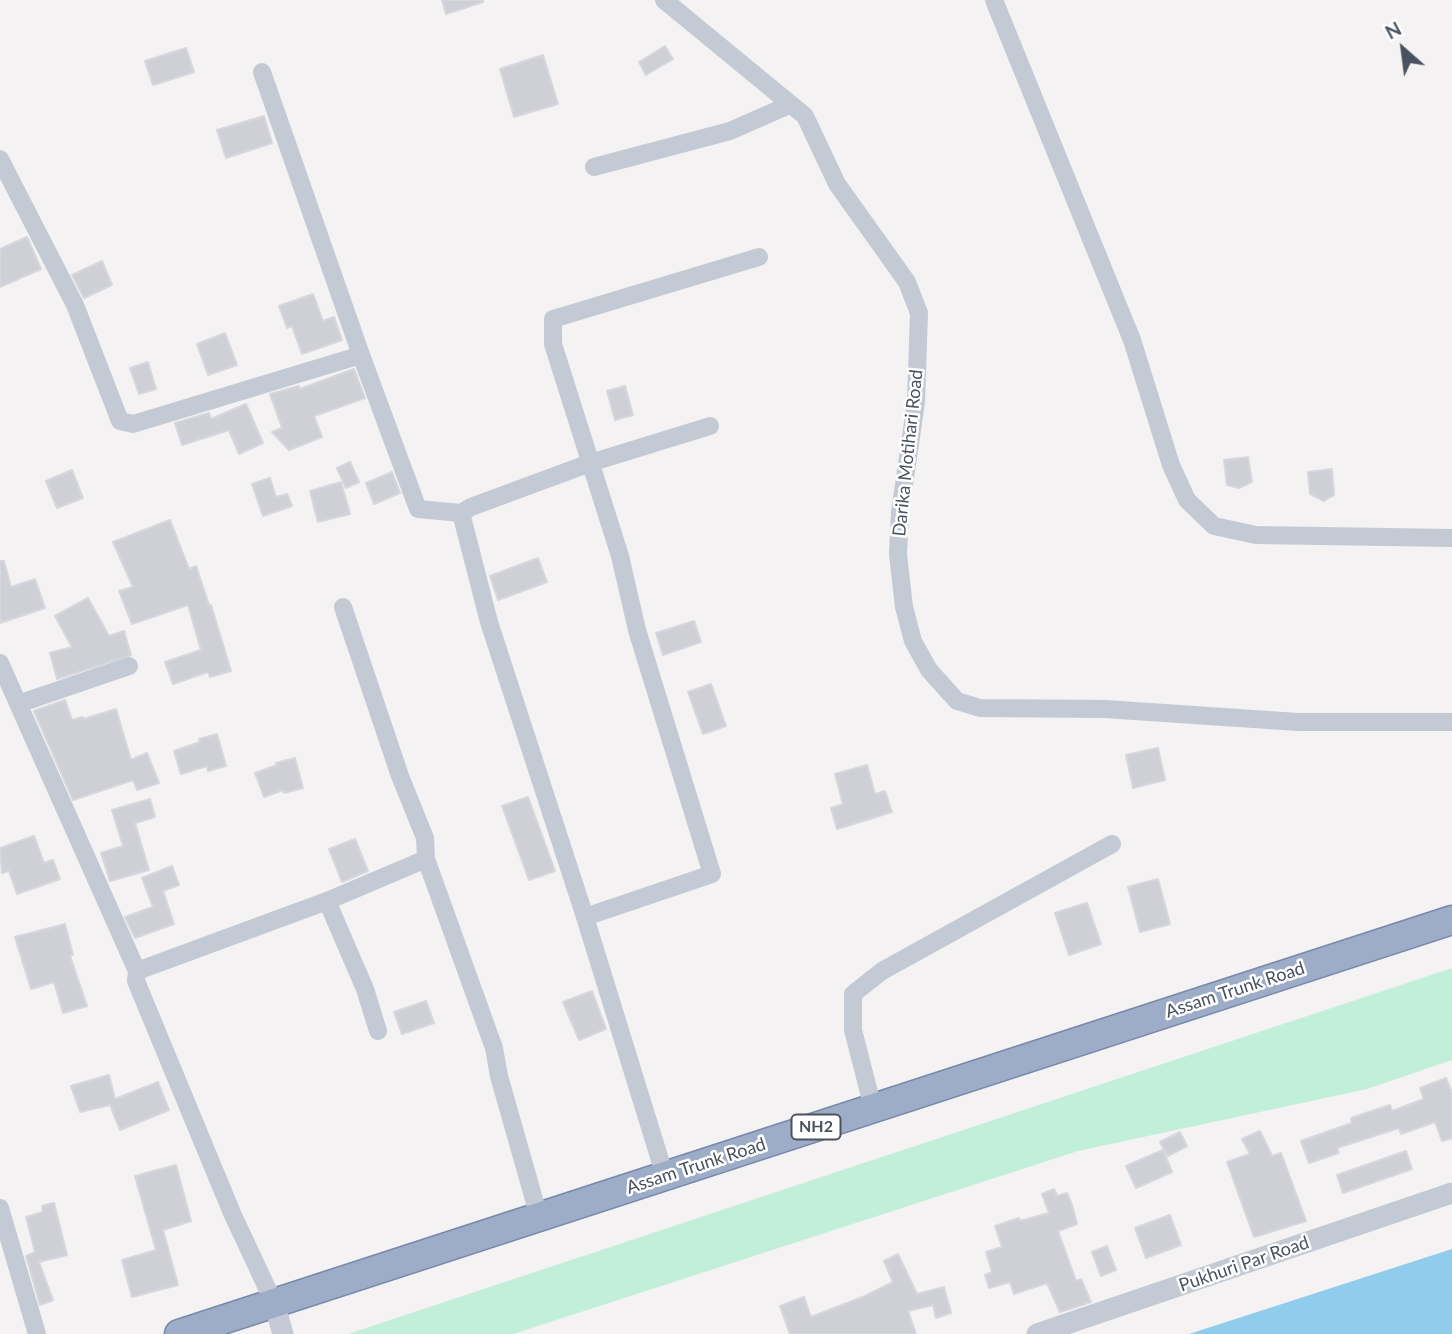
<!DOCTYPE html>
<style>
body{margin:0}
#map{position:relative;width:1452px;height:1334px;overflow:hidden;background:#f4f2f2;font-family:Lato,sans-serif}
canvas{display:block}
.north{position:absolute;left:1368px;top:14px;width:70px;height:70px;-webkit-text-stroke:5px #fff;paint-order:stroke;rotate:332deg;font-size:19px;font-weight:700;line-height:28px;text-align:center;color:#4a525f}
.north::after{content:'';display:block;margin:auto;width:24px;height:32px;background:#4a525f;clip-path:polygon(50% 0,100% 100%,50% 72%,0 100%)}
</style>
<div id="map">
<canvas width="1452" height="1334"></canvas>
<div class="north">N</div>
</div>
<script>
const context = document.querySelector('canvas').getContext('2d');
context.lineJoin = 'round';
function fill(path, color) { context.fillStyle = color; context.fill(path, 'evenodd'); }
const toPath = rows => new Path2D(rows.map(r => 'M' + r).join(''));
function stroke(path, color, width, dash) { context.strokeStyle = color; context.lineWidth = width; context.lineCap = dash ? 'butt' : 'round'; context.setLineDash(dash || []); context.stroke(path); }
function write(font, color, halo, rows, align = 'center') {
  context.font = font + ' Lato,sans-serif'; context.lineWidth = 5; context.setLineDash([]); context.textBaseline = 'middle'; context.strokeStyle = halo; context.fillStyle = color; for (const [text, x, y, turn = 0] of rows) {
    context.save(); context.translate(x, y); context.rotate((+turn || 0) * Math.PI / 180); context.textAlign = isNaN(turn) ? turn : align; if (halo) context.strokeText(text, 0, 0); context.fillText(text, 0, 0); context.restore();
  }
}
fill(toPath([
 [1452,968,1452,1060,1367,1089,1078,1151,513,1334,348,1334]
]), '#c2efda');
fill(toPath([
 [1452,1249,1452,1334,1189,1334]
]), '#90cceb');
const building = toPath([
 [442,0,483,0,483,2,446,14,442,0],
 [665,46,673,59,646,75,639,62,665,46],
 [186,48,194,72,153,85,145,61,186,48],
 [543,55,558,104,514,117,500,69,543,55],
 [264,116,272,143,226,158,217,130,264,116],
 [27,237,41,269,0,287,0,249,27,237],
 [102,261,112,285,84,298,72,275,102,261],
 [313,294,323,321,334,317,342,340,302,354,292,326,287,328,279,306,313,294],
 [225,333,237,365,208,375,197,344,225,333],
 [148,362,156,389,139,394,130,368,148,362],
 [354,369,365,398,314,416,322,437,289,450,272,432,282,428,270,394,299,386,300,389,354,369],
 [625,386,633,415,615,420,607,391,625,386],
 [246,404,263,443,239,454,229,430,182,445,175,423,209,413,211,419,246,404],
 [1248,457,1252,482,1239,488,1227,485,1224,460,1248,457],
 [350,462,359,482,346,488,337,468,350,462],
 [1332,469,1334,495,1324,501,1310,494,1308,472,1332,469],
 [72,470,83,498,57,508,46,481,72,470],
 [392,472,400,493,374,504,366,483,392,472],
 [270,478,276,497,287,494,292,506,263,516,252,484,270,478],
 [341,482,350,514,318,522,310,491,341,482],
 [170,520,189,569,196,566,209,605,211,605,231,671,210,677,208,672,173,684,165,662,201,650,188,605,132,624,119,591,133,587,113,542,170,520],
 [538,558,547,582,498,600,490,576,538,558],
 [0,561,4,561,11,587,35,579,45,608,0,623,0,561],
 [88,598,109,636,124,631,131,655,57,679,50,653,72,647,55,616,88,598],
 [694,621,701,642,663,655,656,633,694,621],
 [711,684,726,726,703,734,688,692,711,684],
 [65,700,72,720,83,717,84,719,116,709,131,760,147,753,159,783,137,790,133,780,73,800,34,711,65,700],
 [217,734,226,766,208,771,207,766,181,774,174,751,200,742,199,739,217,734],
 [1158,748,1165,780,1133,788,1126,755,1158,748],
 [295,758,303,788,284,793,283,790,264,797,255,773,277,765,276,763,295,758],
 [867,765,875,794,885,791,892,812,837,829,831,808,843,804,835,774,867,765],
 [528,797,555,871,529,880,502,806,528,797],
 [150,799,155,817,135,823,149,870,110,881,101,853,123,846,112,810,150,799],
 [34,836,44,863,53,860,60,879,17,894,9,871,2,873,0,848,34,836],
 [355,839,368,871,342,882,329,849,355,839],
 [172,866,179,885,163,891,174,924,135,938,125,917,153,907,142,878,172,866],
 [1158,879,1170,924,1140,932,1128,887,1158,879],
 [1087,903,1101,944,1069,955,1055,913,1087,903],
 [65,924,73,955,70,956,87,1006,63,1013,54,982,31,989,15,937,65,924],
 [592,991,606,1029,579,1040,563,1002,592,991],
 [426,1001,434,1023,402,1034,394,1012,426,1001],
 [109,1075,115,1099,158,1082,169,1110,120,1130,110,1105,80,1112,71,1086,109,1075],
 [1446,1078,1452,1093,1452,1138,1442,1141,1435,1122,1401,1134,1399,1128,1337,1148,1339,1153,1309,1163,1301,1141,1352,1123,1351,1118,1390,1105,1392,1111,1424,1099,1420,1088,1446,1078],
 [1260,1131,1272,1156,1281,1153,1306,1221,1254,1237,1227,1162,1250,1154,1242,1139,1260,1131],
 [1180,1132,1187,1146,1168,1156,1160,1142,1180,1132],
 [1163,1150,1172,1172,1136,1188,1126,1166,1163,1150],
 [1406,1151,1412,1169,1343,1193,1337,1175,1406,1151],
 [176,1165,191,1221,163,1230,178,1285,132,1297,122,1260,156,1250,135,1176,176,1165],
 [1054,1189,1057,1196,1067,1193,1072,1205,1077,1224,1058,1231,1076,1281,1081,1279,1091,1302,1060,1312,1047,1283,1014,1294,1010,1282,989,1288,985,1275,992,1272,986,1252,1002,1247,995,1226,1019,1218,1020,1221,1049,1213,1042,1194,1054,1189],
 [54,1203,67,1255,39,1262,53,1300,40,1305,26,1256,35,1252,26,1217,43,1212,42,1206,54,1203],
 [1170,1215,1181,1245,1146,1258,1135,1228,1170,1215],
 [1107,1246,1116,1270,1101,1276,1092,1252,1107,1246],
 [898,1254,917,1294,944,1287,951,1313,936,1318,933,1305,908,1311,916,1334,790,1334,780,1306,804,1297,811,1317,865,1296,893,1282,884,1261,898,1254]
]);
fill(building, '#cfd0d6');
stroke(building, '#d6d7dd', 2);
const trunk = toPath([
 [179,1334,1452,920]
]);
stroke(trunk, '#7688ab', 31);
stroke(toPath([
 [664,0,805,116,837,184,907,282,919,313,916,402,900,512,898,554,904,607,913,641,929,670,957,701,980,708,1105,709,1298,722,1452,722],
 [994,0,1132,340,1171,465,1187,500,1214,526,1256,535,1452,538],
 [262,72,361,355,418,509,461,513,471,507,590,463,710,426],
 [0,159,75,305,120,421,133,424,361,355],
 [594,167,730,131,789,105],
 [461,513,489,622,585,917,665,1176],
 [343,607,400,776,425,838,426,859,494,1048,499,1076,539,1217],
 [0,663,137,971,136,981,232,1213,274,1303],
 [18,704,129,666],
 [327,901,365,989,378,1031],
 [585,917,712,874,637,630,620,556,553,344,553,319,759,257],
 [137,971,327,901,426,859],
 [873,1108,853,1030,853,994,882,971,1112,844],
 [0,1208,37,1334]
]), '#c3cad3', 18);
stroke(toPath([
 [274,1303,283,1334],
 [1037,1334,1452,1193]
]), '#c3cad3', 21);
stroke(trunk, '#9eadc7', 28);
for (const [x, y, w] of [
 [816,1127,49]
]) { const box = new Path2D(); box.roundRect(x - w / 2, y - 12.5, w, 25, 5); context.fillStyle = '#fff'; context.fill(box); stroke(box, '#4a525f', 2); }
write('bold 16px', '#4a525f', null, [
 ["NH2",816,1127]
]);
write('18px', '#4a525f', '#fff', [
 ["Darika Motihari Road",908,453,-84],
 ["Assam Trunk Road",1235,990,-18],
 ["Assam Trunk Road",696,1166,-18],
 ["Pukhuri Par Road",1244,1264,-19]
]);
</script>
